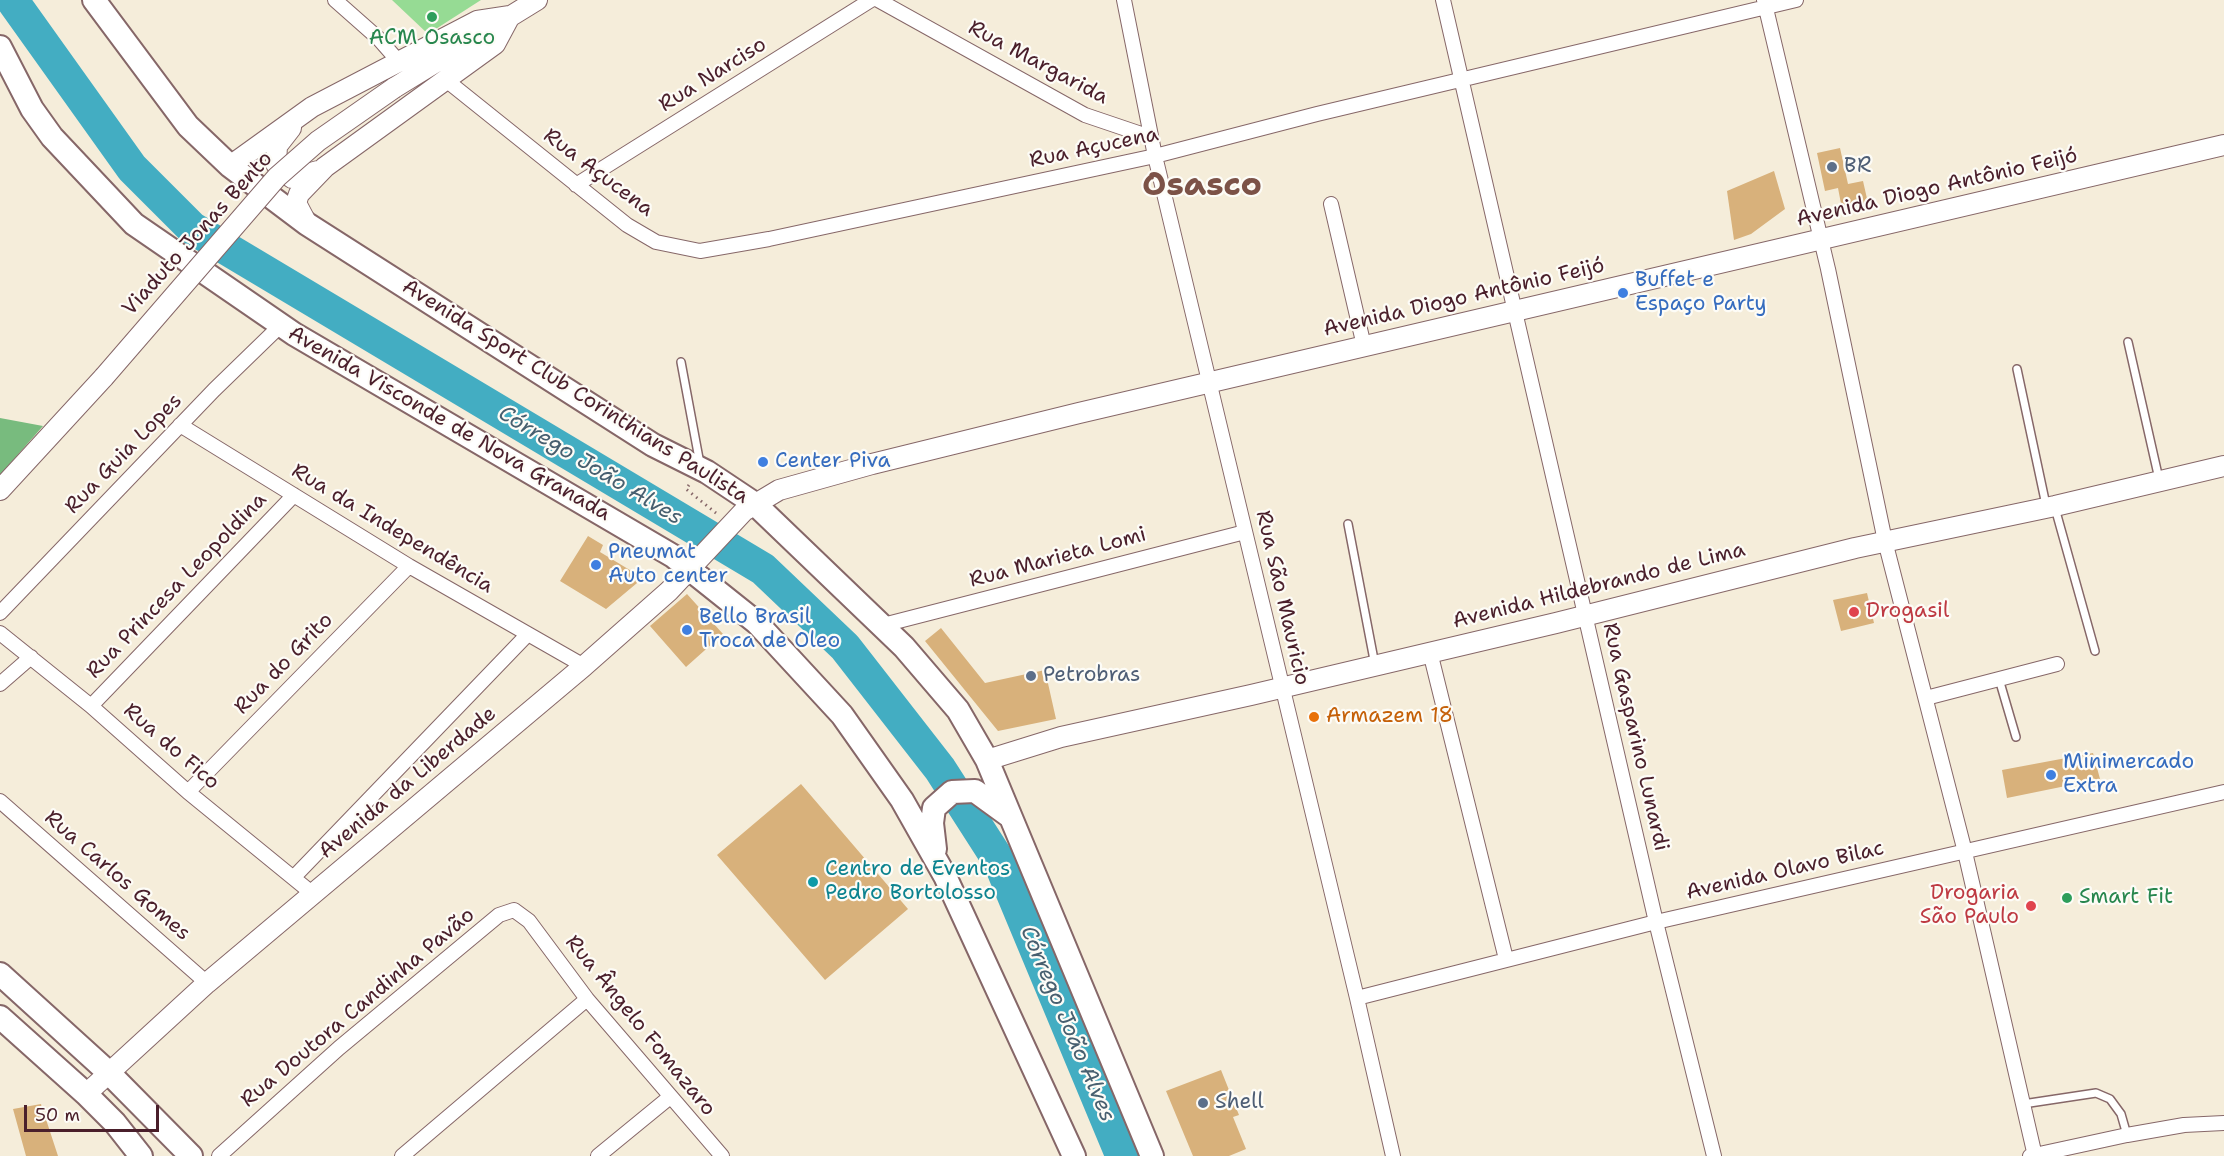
<!DOCTYPE html>
<meta charset="utf-8">
<style>
body{margin:0}
#map{position:relative;width:2224px;height:1156px;overflow:hidden;background:#f5edda;font-family:"Shantell Sans",sans-serif}
canvas{display:block}
.scale{position:absolute;left:24px;top:1105px;width:135px;height:27px;box-sizing:border-box;border:3px solid #4a1f2b;border-top:0;padding-left:8px;font-size:18px;line-height:21px;white-space:nowrap;color:#4a1f2b;-webkit-text-stroke:4px #fdfcf7;paint-order:stroke}
</style>
<div id="map">
<canvas width="2224" height="1156"></canvas>
<div class="scale">50 m</div>
</div>
<script>
const context = document.querySelector('canvas').getContext('2d');
context.lineJoin = 'round';
function fill(path, color) { context.fillStyle = color; context.fill(path, 'evenodd'); }
const toPath = rows => new Path2D(rows.map(r => 'M' + r).join(''));
function stroke(path, color, width, dash) { context.strokeStyle = color; context.lineWidth = width; context.lineCap = dash ? 'butt' : 'round'; context.setLineDash(dash || []); context.stroke(path); }
function write(font, color, halo, rows, align = 'center') {
  context.font = font + ' "Shantell Sans",sans-serif'; context.lineWidth = 4.5; context.setLineDash([]); context.textBaseline = 'middle'; context.strokeStyle = halo; context.fillStyle = color; for (const [text, x, y, turn = 0] of rows) {
    context.save(); context.translate(x, y); context.rotate((+turn || 0) * Math.PI / 180); context.textAlign = isNaN(turn) ? turn : align; if (halo) context.strokeText(text, 0, 0); context.fillText(text, 0, 0); context.restore();
  }
}
fill(toPath([
 [392,0,481,0,428,34]
]), '#96db94');
fill(toPath([
 [0,418,43,426,0,475]
]), '#78bb7e');
stroke(toPath([
 [12,0,132,168,192,228,763,569,845,647,940,769,999,861,1122,1156]
]), '#43adc2', 33);
fill(toPath([
 [1840,148,1848,184,1863,181,1868,203,1842,209,1838,188,1825,191,1817,153],
 [1774,171,1785,209,1751,234,1734,240,1727,191],
 [588,536,603,545,600,552,643,578,606,609,560,581],
 [1867,593,1874,623,1841,631,1833,600],
 [687,594,723,634,686,667,650,626],
 [941,628,985,683,1045,670,1056,719,998,731,925,641],
 [2093,753,2100,779,2007,798,2002,770],
 [801,784,908,909,825,980,717,855],
 [1221,1070,1239,1115,1233,1117,1246,1149,1229,1156,1193,1156,1166,1091],
 [41,1104,58,1156,26,1156,13,1109]
]), '#d8b17b');
const lane = toPath([
 [2128,342,2159,479],
 [681,362,700,464],
 [2017,369,2046,505],
 [2055,508,2095,651],
 [1348,524,1375,665],
 [1999,679,2016,737],
 [2023,1104,2096,1093,2110,1099,2121,1114,2127,1135]
]);
const street = toPath([
 [335,0,378,38,400,63],
 [878,0,1085,115,1150,137],
 [1124,0,1155,156,1357,998,1393,1156],
 [1443,0,1656,922,1714,1156],
 [1764,0,1828,269,1885,541,1965,852,2035,1156],
 [446,80,627,225,656,242,700,251,769,239,1155,156,1317,114,1796,0],
 [576,185,871,0],
 [1331,204,1364,346],
 [180,425,409,566,584,666],
 [0,613,214,390,281,325],
 [883,625,1245,532],
 [0,633,91,706,188,792,313,894],
 [1430,652,1506,959],
 [0,684,31,657],
 [1926,698,2057,664],
 [91,706,294,495],
 [188,792,409,566],
 [0,801,207,983],
 [294,877,528,634],
 [1357,998,1656,922,2224,792],
 [219,1156,339,1048,499,915,514,910,529,921,587,999,722,1156],
 [402,1156,587,999],
 [598,1156,670,1097],
 [2030,1156,2127,1135,2184,1125,2224,1123]
]);
const secondary = toPath([
 [394,88,537,0],
 [291,128,277,146,276,164,292,178,318,171],
 [230,166,312,107,477,21,510,16],
 [307,224,296,203,299,194,325,167,495,44,510,16],
 [0,490,104,377],
 [987,760,1061,737,1251,695,1556,623,1855,548,2055,506,2224,466],
 [86,1094,207,983,584,666,669,591,744,511,779,490,872,464,1079,413,2224,145]
]);
const primary = toPath([
 [94,0,188,126,230,166,307,224,653,445,707,472,755,504,904,647,958,710,987,760,1152,1156],
 [0,47,32,109,52,137,134,224,294,334,673,556,757,623,842,715,902,800,945,876,1074,1156],
 [935,849,932,823,934,808,952,792,975,791,1008,815],
 [0,974,108,1072,191,1156],
 [0,1017,86,1094,115,1123,141,1156]
]);
stroke(lane, '#866768', 10);
stroke(street, '#866768', 16);
stroke(secondary, '#866768', 22);
stroke(primary, '#866768', 26);
stroke(toPath([
 [689,485,686,489,716,513]
]), '#866768', 3, [1.5, 4.5]);
stroke(lane, '#fff', 7);
stroke(street, '#fff', 14);
stroke(secondary, '#fff', 20);
stroke(primary, '#fff', 22);
const secondaryBridge = toPath([
 [104,377,277,177,318,141,394,88]
]);
stroke(secondaryBridge, '#866768', 22, []);
stroke(secondaryBridge, '#fff', 20);
for (const [x, y, r, color] of [
 [432,17,6,"#2e9e5b"],
 [1832,167,6,"#5c6f8a"],
 [1623,293,6,"#3f7fe0"],
 [763,462,6,"#3f7fe0"],
 [596,565,6,"#3f7fe0"],
 [1854,612,6,"#e0444e"],
 [687,630,6,"#3f7fe0"],
 [1031,676,6,"#5c6f8a"],
 [1314,717,6,"#e8710a"],
 [2051,775,6,"#3f7fe0"],
 [813,882,6,"#0f9aa8"],
 [2067,898,6,"#2e9e5b"],
 [2031,906,6,"#e0444e"],
 [1203,1103,6,"#5c6f8a"]
]) { const dot = new Path2D(); dot.arc(x, y, r, 0, 2 * Math.PI); context.fillStyle = color; context.fill(dot); stroke(dot, '#fdfcf7', 2); }
write('21px', '#27864d', '#fdfcf7', [
 ["ACM Osasco",432,39],
 ["Smart Fit",2079,898,"left"]
]);
write('21px', '#4a1f2b', '#fdfcf7', [
 ["Rua Margarida",1038,63,28],
 ["Rua Narciso",713,75,-32],
 ["Rua Açucena",1094,148,-12],
 ["Rua Açucena",598,173,37],
 ["Avenida Diogo Antônio Feijó",1937,188,-13],
 ["Viaduto Jonas Bento",198,234,-48],
 ["Avenida Diogo Antônio Feijó",1464,298,-13],
 ["Avenida Sport Club Corinthians Paulista",575,392,32],
 ["Avenida Visconde de Nova Granada",449,424,30],
 ["Rua Guia Lopes",124,454,-46],
 ["Rua da Independência",392,529,31],
 ["Rua Marieta Lomi",1058,558,-15],
 ["Rua Princesa Leopoldina",177,586,-46],
 ["Avenida Hildebrando de Lima",1599,586,-14],
 ["Rua São Mauricio",1282,598,77],
 ["Rua do Grito",284,664,-46],
 ["Rua Gasparino Lunardi",1635,737,77],
 ["Rua do Fico",171,747,41],
 ["Avenida da Liberdade",408,783,-40],
 ["Avenida Olavo Bilac",1785,871,-13],
 ["Rua Carlos Gomes",117,876,41],
 ["Rua Doutora Candinha Pavão",358,1008,-40],
 ["Rua Ângelo Fomazaro",640,1026,51]
]);
write('21px', '#4e5e75', '#fdfcf7', [
 ["BR",1844,167],
 ["Petrobras",1043,676],
 ["Shell",1215,1103]
], 'left');
write('21px', '#366cbe', '#fdfcf7', [
 ["Buffet e",1635,281],
 ["Espaço Party",1635,305],
 ["Center Piva",775,462],
 ["Pneumat",608,553],
 ["Auto center",608,577],
 ["Bello Brasil",699,618],
 ["Troca de Oleo",699,642],
 ["Minimercado",2063,763],
 ["Extra",2063,787]
], 'left');
write('21px', '#be3a42', '#fdfcf7', [
 ["Drogasil",1866,612],
 ["Drogaria",2019,894,"right"],
 ["São Paulo",2019,918,"right"]
], 'left');
write('21px', '#c56008', '#fdfcf7', [
 ["Armazem 18",1326,717]
], 'left');
write('21px', '#0d838f', '#fdfcf7', [
 ["Centro de Eventos",825,870],
 ["Pedro Bortolosso",825,894]
], 'left');
write('italic 22px', '#475f6f', '#fdfcf7', [
 ["Córrego João Alves",590,466,31],
 ["Córrego João Alves",1067,1024,67]
]);
write('bold 33px', '#7c5247', '#fdfcf7', [
 ["Osasco",1202,186]
]);
</script>
